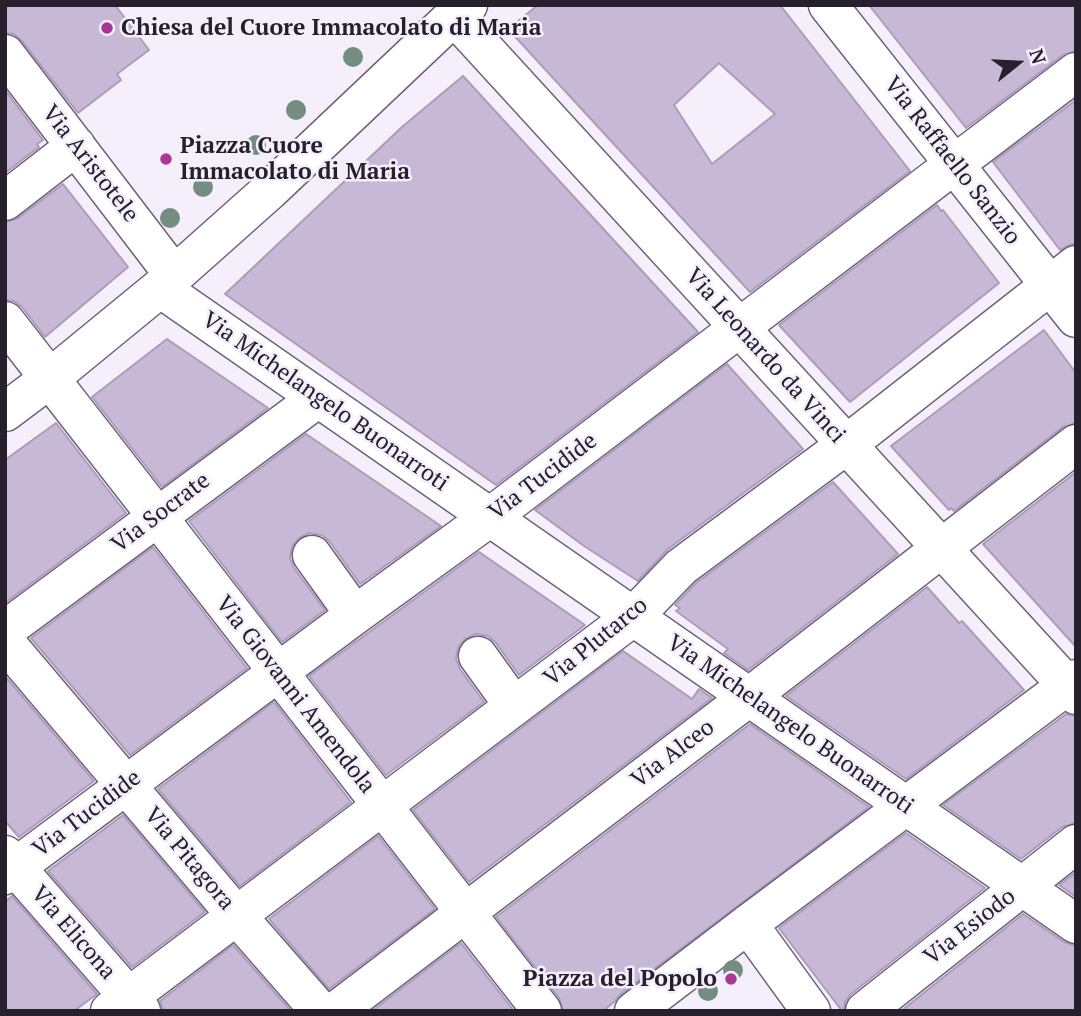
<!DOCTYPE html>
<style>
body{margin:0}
#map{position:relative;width:1081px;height:1016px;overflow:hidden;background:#f5eefb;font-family:"PT Serif",serif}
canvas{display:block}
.frame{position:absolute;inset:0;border:7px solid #25202b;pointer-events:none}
.north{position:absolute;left:983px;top:28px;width:70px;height:70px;-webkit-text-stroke:5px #f5eefb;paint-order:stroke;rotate:72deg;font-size:19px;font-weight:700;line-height:28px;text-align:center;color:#25202b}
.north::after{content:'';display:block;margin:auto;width:24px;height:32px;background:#25202b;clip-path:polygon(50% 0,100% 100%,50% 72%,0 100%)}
</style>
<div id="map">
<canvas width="1081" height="1016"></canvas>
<div class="frame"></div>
<div class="north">N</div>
</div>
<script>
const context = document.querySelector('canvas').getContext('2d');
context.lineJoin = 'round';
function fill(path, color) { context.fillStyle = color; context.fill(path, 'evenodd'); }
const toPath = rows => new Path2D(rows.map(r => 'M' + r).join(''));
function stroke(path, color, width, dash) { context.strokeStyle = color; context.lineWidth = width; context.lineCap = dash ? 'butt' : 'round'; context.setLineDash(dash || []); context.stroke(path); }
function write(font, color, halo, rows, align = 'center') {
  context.font = font + ' "PT Serif",serif'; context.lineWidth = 5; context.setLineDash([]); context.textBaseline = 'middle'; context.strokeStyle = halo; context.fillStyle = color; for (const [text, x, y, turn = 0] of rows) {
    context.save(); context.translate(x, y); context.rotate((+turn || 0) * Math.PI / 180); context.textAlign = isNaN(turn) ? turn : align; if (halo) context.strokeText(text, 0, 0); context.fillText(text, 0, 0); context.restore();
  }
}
const building = toPath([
 [5,5,115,5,149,50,117,74,121,80,78,113,22,41,14,34,5,33,5,5],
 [538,5,780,5,910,171,750,292,508,29,538,5],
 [719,63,775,114,712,164,674,105,719,63],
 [869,5,1076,5,1076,51,1063,55,966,128,869,5],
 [463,76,698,332,496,485,225,294,402,127,463,76],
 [5,90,43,140,37,144,39,147,5,173,5,90],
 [1076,100,1076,244,1072,244,1060,250,993,162,1076,100],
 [63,184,128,267,45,337,22,307,14,301,5,300,5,222,18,218,63,184],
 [937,205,941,211,943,210,999,283,850,402,779,325,937,205],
 [1044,330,1076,373,1076,423,1063,427,954,511,951,508,949,510,891,446,1044,330],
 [167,339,268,408,162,487,92,397,167,339],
 [727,364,803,449,668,549,638,581,584,546,535,510,727,364],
 [56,423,126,513,5,603,5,460,56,423],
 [306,434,441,526,360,584,330,542,322,535,309,533,299,538,292,547,290,558,294,568,325,610,282,642,189,521,306,434],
 [1076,472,1076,647,983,544,1076,472],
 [833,482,898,554,748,670,724,653,728,649,676,611,680,608,675,605,696,583,833,482],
 [153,547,247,668,130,755,31,638,153,547],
 [479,552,585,625,519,675,496,643,488,636,476,634,465,639,458,648,456,659,460,669,484,702,386,775,309,676,479,552],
 [927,587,959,623,962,621,1024,690,906,779,786,696,927,587],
 [623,651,692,699,699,689,712,698,469,882,413,810,623,651],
 [5,676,94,781,19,837,5,821,5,676],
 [274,702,351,802,240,886,158,789,274,702],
 [1066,714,1076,716,1076,823,1062,827,1021,859,943,805,1066,714],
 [750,724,869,807,621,994,614,1002,603,1011,563,1011,559,998,496,917,750,724],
 [123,815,205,912,132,967,48,871,123,815],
 [906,833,985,888,851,994,845,1002,844,1011,842,1011,779,928,906,833],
 [378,836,435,909,329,989,269,919,378,836],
 [1076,872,1076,897,1059,885,1076,872],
 [12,896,97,994,74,1011,5,1011,5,902,12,896],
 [1023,914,1064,942,1076,946,1076,1011,901,1011,1023,914],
 [461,943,514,1011,372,1011,461,943],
 [233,945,291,1011,164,1011,160,1001,233,945]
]);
fill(building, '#c7b8d6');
stroke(building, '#ab9cb9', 2);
const minor = toPath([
 [828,5,1076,318],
 [454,16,1076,695],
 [5,54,174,275],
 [5,201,76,146],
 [160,288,1076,924],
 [5,321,542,1011],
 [5,412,49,379,160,288,269,191,454,16,468,5],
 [312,555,355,615],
 [5,630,318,398],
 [5,642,236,915,320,1011],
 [478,656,514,706],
 [5,855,141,1011],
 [5,875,355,615,490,517,1076,72],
 [748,924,811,1011],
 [110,1011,634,616,681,567,846,445,1076,265],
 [336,1011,749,697,1076,444],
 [634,1011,748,924,1076,679],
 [865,1011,1076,844]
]);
stroke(minor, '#6f617c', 41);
stroke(minor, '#fff', 38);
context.fillStyle = '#758c81';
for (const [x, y] of [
 [353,57],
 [296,110],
 [256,145],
 [203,187],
 [170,218],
 [733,970],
 [708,991]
]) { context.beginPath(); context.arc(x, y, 10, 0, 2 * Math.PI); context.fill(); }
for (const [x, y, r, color] of [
 [107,28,7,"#a93894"],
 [166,159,7,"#a93894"],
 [731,979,7,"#a93894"]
]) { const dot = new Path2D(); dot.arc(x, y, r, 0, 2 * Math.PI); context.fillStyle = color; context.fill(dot); stroke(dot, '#f5eefb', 2.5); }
write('bold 23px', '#25202b', '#f5eefb', [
 ["Chiesa del Cuore Immacolato di Maria",121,28],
 ["Piazza Cuore",180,146],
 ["Immacolato di Maria",180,172],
 ["Piazza del Popolo",717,979,"right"]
], 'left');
write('23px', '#25202b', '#f5eefb', [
 ["Via Raffaello Sanzio",952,161,52],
 ["Via Aristotele",90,164,52],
 ["Via Leonardo da Vinci",765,356,48],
 ["Via Michelangelo Buonarroti",325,402,35],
 ["Via Tucidide",543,477,-37],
 ["Via Socrate",161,513,-37],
 ["Via Plutarco",596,642,-39],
 ["Via Giovanni Amendola",295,695,52],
 ["Via Michelangelo Buonarroti",790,725,35],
 ["Via Alceo",673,754,-37],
 ["Via Tucidide",87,814,-37],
 ["Via Pitagora",189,859,50],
 ["Via Esiodo",970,927,-38],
 ["Via Elicona",73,933,49]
]);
</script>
